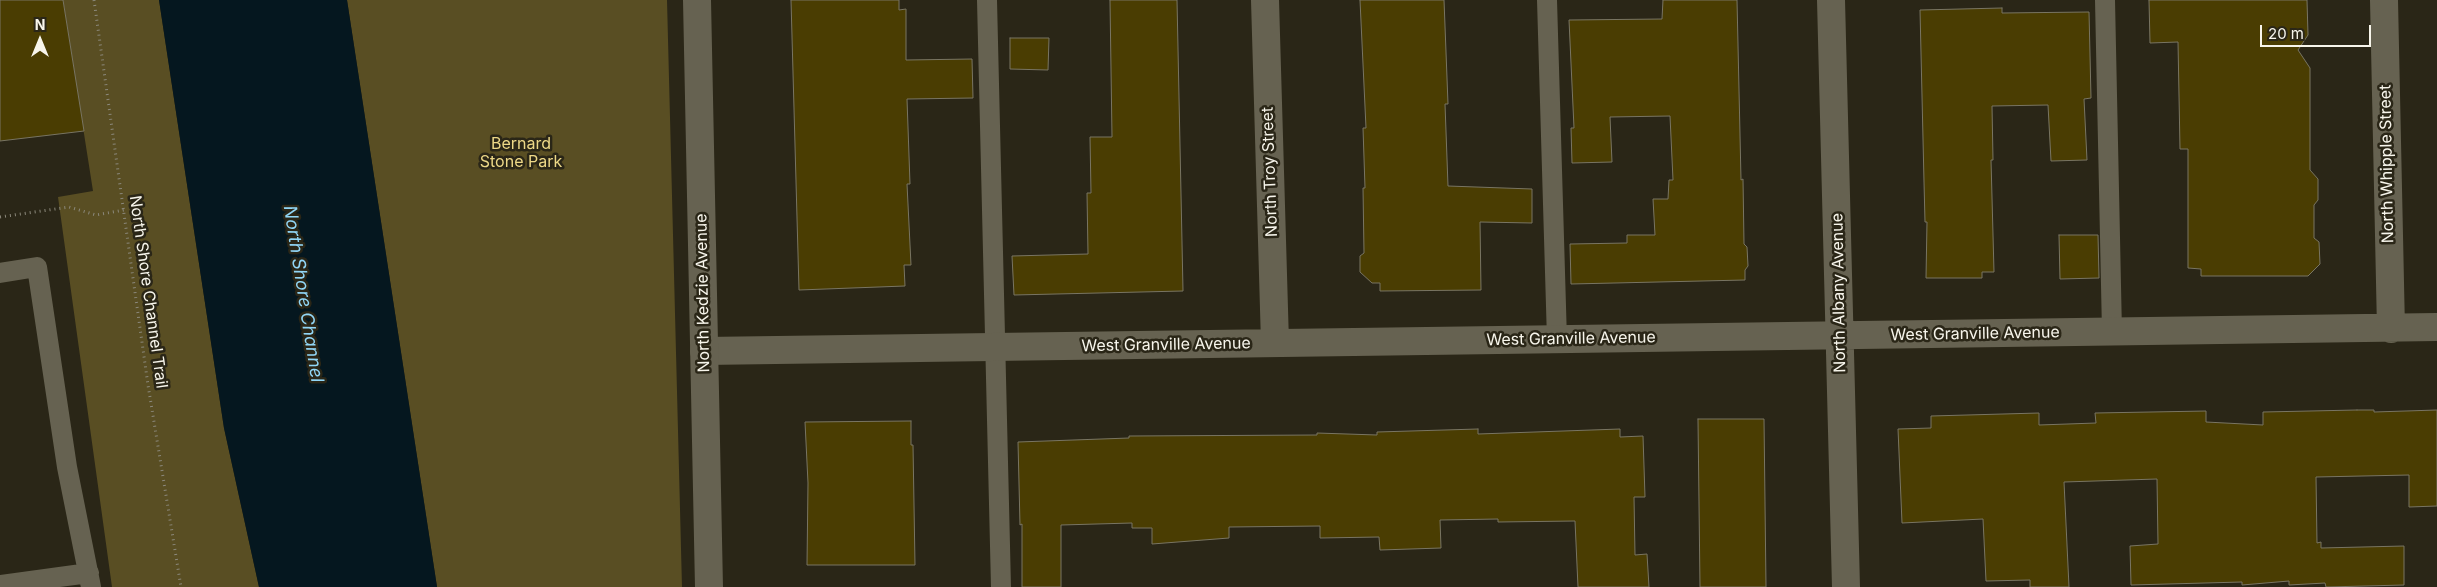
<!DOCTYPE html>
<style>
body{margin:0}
#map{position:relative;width:2437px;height:587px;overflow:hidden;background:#2a2617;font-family:Inter,sans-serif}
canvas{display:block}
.north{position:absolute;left:15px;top:15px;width:50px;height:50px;-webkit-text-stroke:4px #2a2617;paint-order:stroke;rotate:0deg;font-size:14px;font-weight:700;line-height:20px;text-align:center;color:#f7f5eb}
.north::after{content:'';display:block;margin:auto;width:18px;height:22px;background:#f7f5eb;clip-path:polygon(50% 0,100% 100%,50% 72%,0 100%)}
.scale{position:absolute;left:2260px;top:25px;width:111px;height:22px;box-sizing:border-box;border:2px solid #f7f5eb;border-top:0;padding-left:6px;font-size:15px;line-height:18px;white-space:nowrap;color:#f7f5eb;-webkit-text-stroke:4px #2a2617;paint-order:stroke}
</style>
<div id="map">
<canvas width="2437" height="587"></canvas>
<div class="north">N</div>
<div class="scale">20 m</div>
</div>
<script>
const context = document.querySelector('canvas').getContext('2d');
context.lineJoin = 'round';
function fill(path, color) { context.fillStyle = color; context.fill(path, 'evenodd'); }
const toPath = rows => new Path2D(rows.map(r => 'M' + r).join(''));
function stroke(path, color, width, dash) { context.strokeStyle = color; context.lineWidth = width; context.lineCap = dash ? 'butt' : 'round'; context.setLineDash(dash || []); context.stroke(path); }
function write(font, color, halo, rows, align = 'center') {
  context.font = font + ' Inter,sans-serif'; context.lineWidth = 5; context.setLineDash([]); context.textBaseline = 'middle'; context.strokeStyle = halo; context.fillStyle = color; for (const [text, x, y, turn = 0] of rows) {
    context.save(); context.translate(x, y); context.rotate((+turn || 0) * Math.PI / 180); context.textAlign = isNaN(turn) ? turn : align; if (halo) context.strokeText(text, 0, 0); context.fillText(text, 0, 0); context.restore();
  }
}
fill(toPath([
 [63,0,159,0,224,428,259,587,112,587,58,197,93,191],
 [347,0,667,0,682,587,437,587]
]), '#594e23');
fill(toPath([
 [159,0,347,0,437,587,259,587,224,428]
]), '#05171f');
const building = toPath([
 [0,0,63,0,84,131,0,141,0,0],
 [791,0,899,0,899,10,906,9,906,60,972,59,973,98,907,99,910,184,907,184,911,265,904,265,905,286,799,290,791,0],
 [1110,0,1177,0,1183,291,1014,295,1012,256,1088,254,1087,193,1091,193,1090,137,1112,137,1110,0],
 [1360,0,1444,0,1448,104,1445,104,1448,186,1532,189,1532,223,1480,222,1481,290,1380,291,1380,283,1372,283,1360,272,1360,256,1364,253,1363,188,1365,188,1363,128,1366,128,1360,0],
 [1663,0,1737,0,1741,180,1743,179,1744,244,1747,247,1748,266,1745,270,1745,280,1571,284,1570,244,1627,243,1627,235,1655,235,1653,199,1668,199,1669,180,1673,180,1670,116,1610,117,1612,162,1572,163,1571,128,1574,128,1569,20,1662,19,1663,0],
 [2149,0,2307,0,2308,35,2298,50,2310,68,2310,170,2318,179,2318,200,2314,205,2314,238,2319,242,2320,264,2308,276,2201,276,2201,269,2188,268,2188,149,2180,149,2178,42,2150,43,2149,0],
 [2002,8,2002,13,2089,12,2091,98,2084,99,2087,160,2051,161,2048,105,1992,106,1993,160,1991,160,1994,272,1982,272,1982,278,1926,278,1927,222,1925,222,1924,182,1920,10,2002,8],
 [1010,38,1049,38,1048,70,1010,69,1010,38],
 [2059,235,2098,235,2099,278,2060,279,2059,235],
 [2357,410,2374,410,2374,412,2437,410,2437,506,2409,507,2409,475,2316,477,2317,543,2321,542,2321,548,2404,546,2404,585,2326,587,2325,583,2289,585,2289,581,2242,585,2242,582,2131,585,2130,546,2158,544,2157,479,2064,482,2069,587,2030,587,2030,580,1986,581,1983,519,1902,523,1898,429,1931,428,1931,416,2039,413,2039,425,2096,423,2095,413,2206,411,2206,422,2263,425,2263,412,2357,410],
 [1698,419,1764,419,1766,587,1700,587,1698,419],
 [911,421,911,445,913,445,915,565,807,565,808,483,805,422,911,421],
 [1478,429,1478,434,1620,429,1620,437,1643,436,1645,497,1634,497,1635,555,1647,554,1649,587,1578,587,1575,521,1498,522,1498,519,1440,520,1441,548,1380,550,1379,537,1320,538,1320,526,1229,527,1229,538,1152,544,1152,528,1132,528,1132,523,1061,525,1061,587,1022,587,1022,524,1020,525,1018,442,1129,438,1129,436,1317,435,1317,433,1377,435,1377,432,1478,429]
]);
fill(building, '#4a3d02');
stroke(building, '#797563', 1);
stroke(toPath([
 [94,0,148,385,181,587],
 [0,217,69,207,96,215,124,210]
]), '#8b887b', 3, [1, 4]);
stroke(toPath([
 [987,0,1001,587],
 [1547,0,1557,340],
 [2105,0,2112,332],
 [0,273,37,267,67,467,91,587],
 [0,585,89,573]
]), '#666251', 20);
stroke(toPath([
 [1265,0,1275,343],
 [1831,0,1846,587],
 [2384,0,2391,329],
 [704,351,2437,327]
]), '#666251', 28);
stroke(toPath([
 [697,0,709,587]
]), '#666251', 28);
write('16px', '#edd887', '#2a2617', [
 ["Bernard",521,144],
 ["Stone Park",521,162]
]);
write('16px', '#f7f5eb', '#2a2617', [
 ["North Whipple Street",2387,164,-91],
 ["North Troy Street",1270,172,-92],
 ["North Shore Channel Trail",148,292,82],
 ["North Kedzie Avenue",703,293,-91],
 ["North Albany Avenue",1839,293,-91],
 ["West Granville Avenue",1975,334,-1],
 ["West Granville Avenue",1571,339,-1],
 ["West Granville Avenue",1166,345,-1]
]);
write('italic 18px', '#91d6f6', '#2a2617', [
 ["North Shore Channel",303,294,81]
]);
</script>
